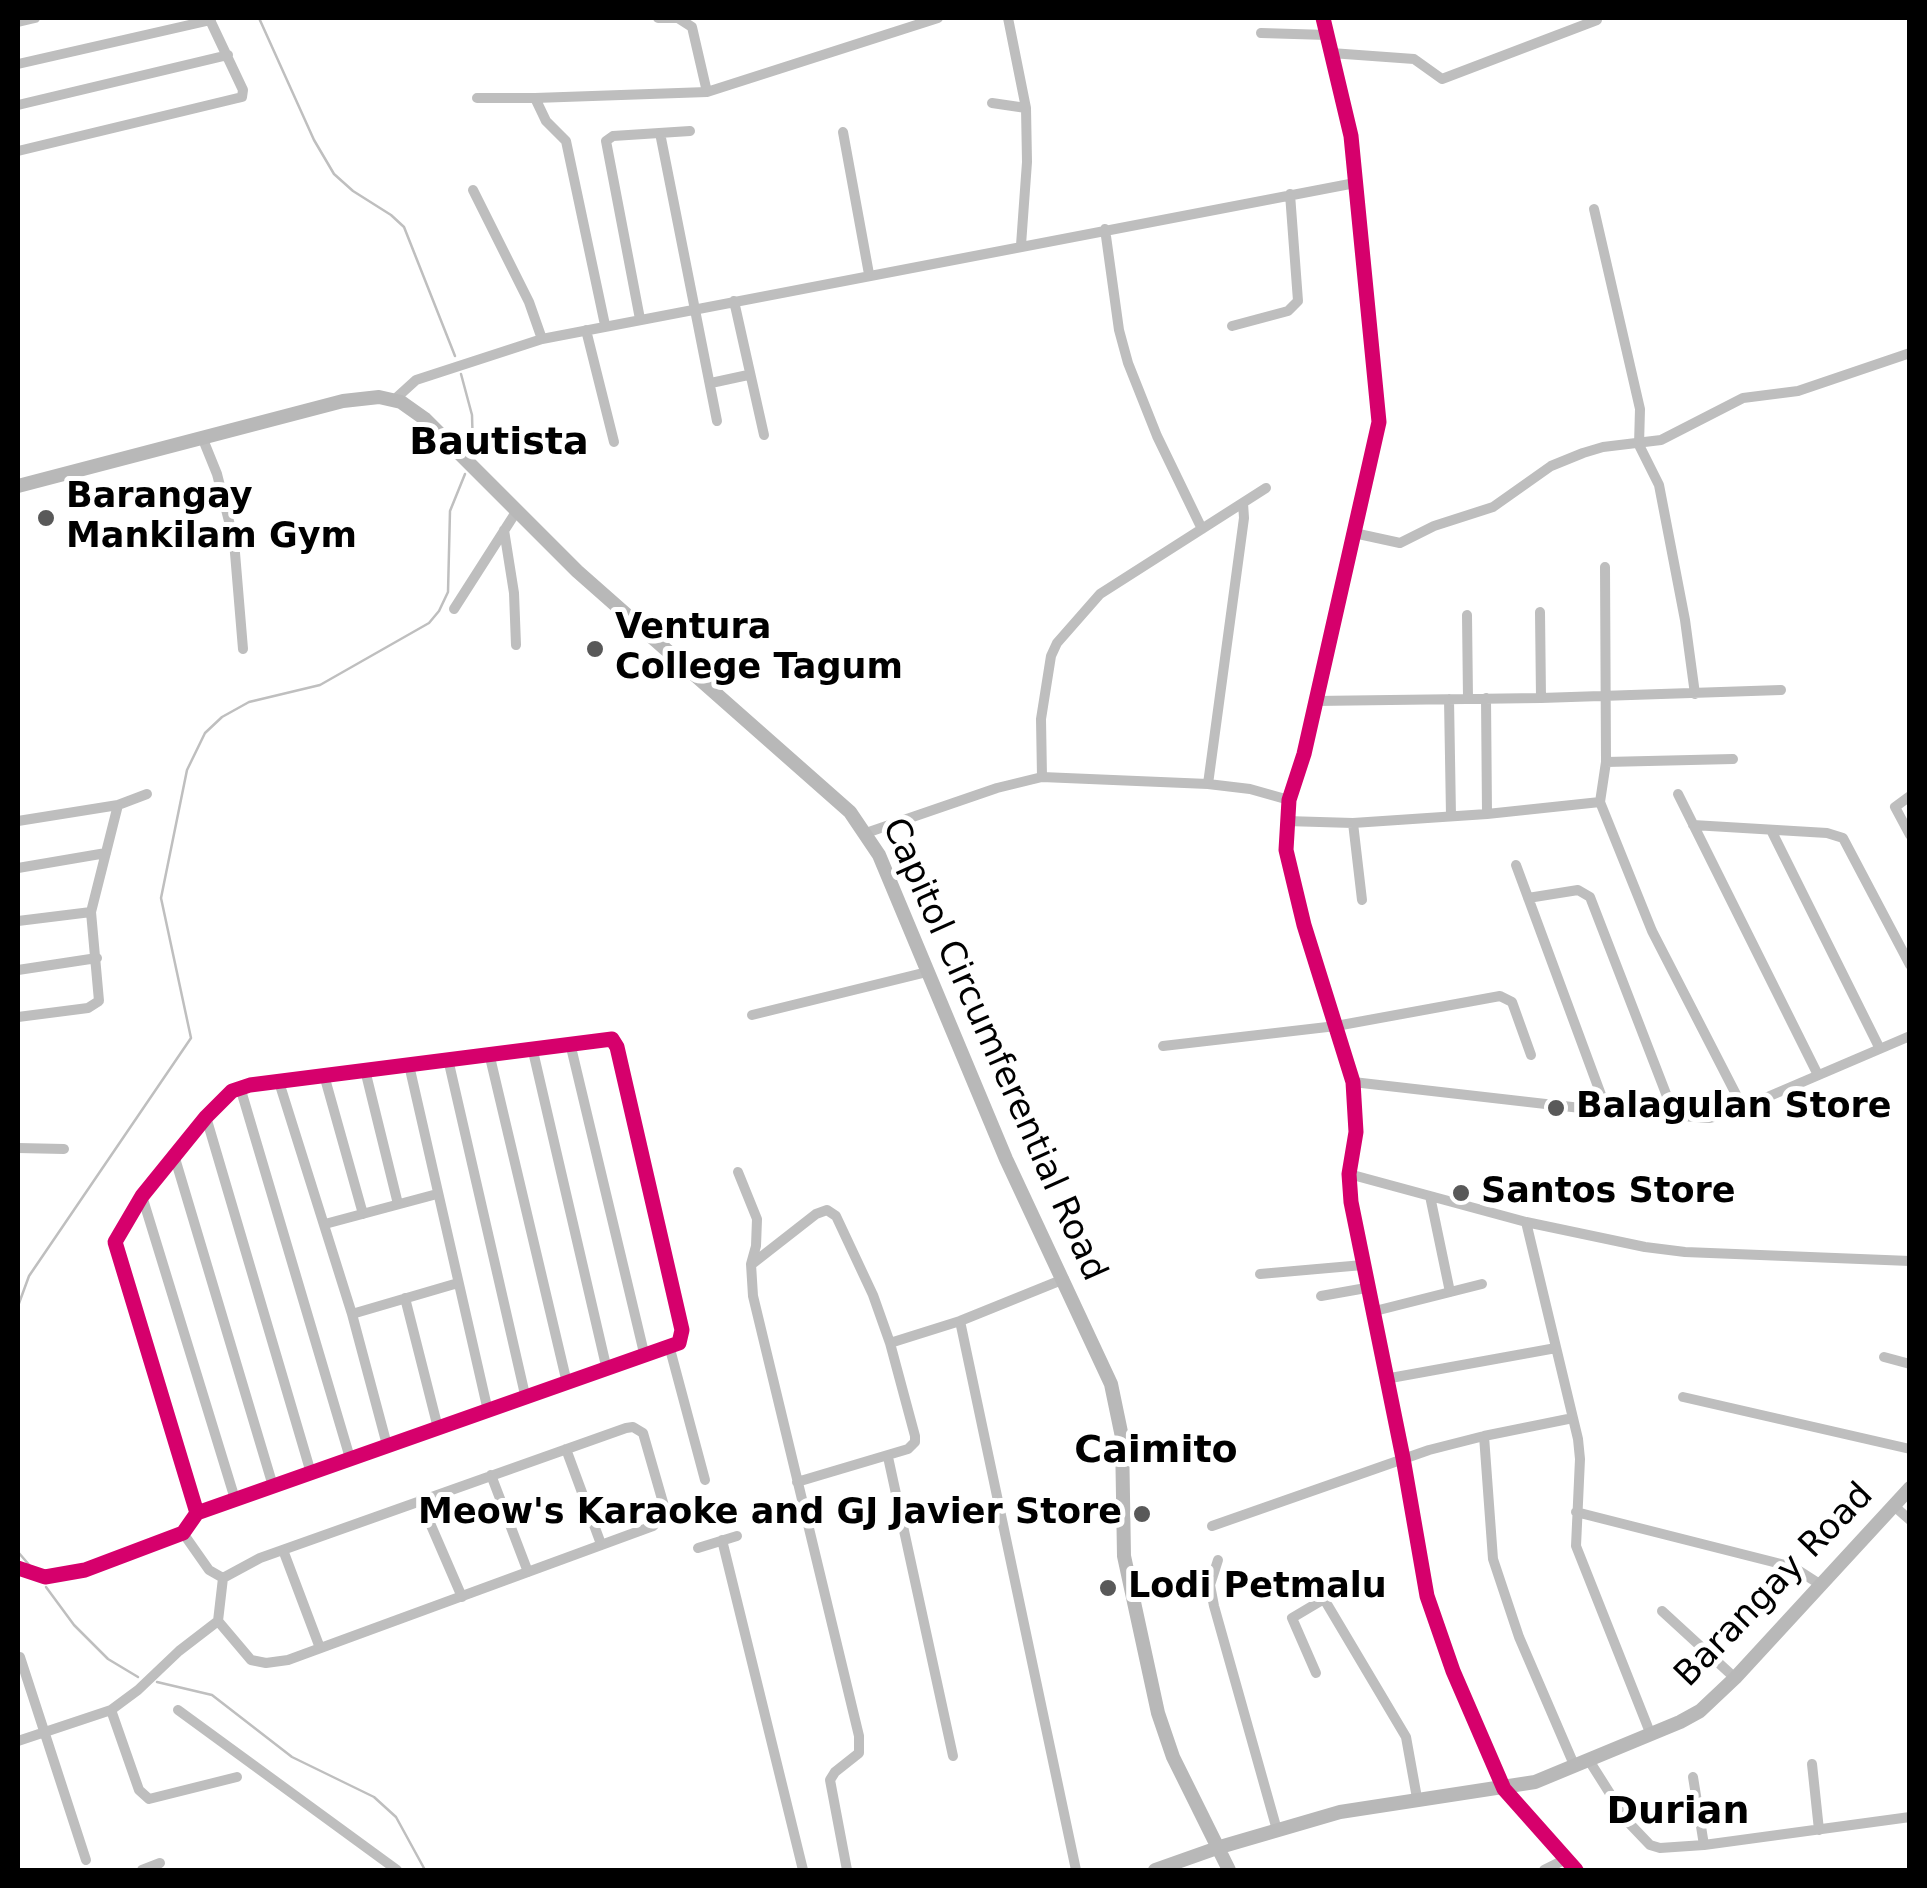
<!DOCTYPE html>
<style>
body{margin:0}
#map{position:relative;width:1927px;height:1888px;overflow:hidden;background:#fff;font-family:"DejaVu Sans",sans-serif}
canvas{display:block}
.frame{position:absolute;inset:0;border:20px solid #000;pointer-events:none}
</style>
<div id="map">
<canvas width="1927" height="1888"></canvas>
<div class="frame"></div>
</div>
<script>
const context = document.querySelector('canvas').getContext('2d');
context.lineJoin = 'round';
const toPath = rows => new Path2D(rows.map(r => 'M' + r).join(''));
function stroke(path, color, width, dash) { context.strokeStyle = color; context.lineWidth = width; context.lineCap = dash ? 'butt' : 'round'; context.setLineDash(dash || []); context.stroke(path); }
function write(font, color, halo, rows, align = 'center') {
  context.font = font + ' "DejaVu Sans",sans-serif'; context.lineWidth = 10; context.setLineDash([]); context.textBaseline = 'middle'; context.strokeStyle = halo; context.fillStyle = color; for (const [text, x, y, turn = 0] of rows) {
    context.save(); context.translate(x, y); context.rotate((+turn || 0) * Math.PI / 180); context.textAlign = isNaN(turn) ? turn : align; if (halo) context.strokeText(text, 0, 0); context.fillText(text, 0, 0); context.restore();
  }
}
stroke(toPath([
 [259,18,314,140,334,174,353,191,391,215,404,227,455,356],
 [461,374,472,415,473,450],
 [18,1306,29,1276,191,1038,161,898,187,770,205,733,222,717,249,702,320,685,429,623,439,611,448,592,450,511,465,474],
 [18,1552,31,1567],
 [46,1587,74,1625,108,1659,138,1677],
 [157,1682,212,1695,292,1757,374,1797,396,1817,425,1870]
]), '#bfbfbf', 2.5);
stroke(toPath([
 [658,18,678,18,692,27,707,92],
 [1008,18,1026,108],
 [1323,18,1351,136,1379,422,1304,754,1289,800,1286,850,1304,925,1353,1082,1356,1132,1349,1174,1351,1202,1403,1458,1427,1596,1453,1671,1504,1789,1576,1870],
 [18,22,35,18],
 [1261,33,1327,35],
 [1331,53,1414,59,1442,79,1597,20],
 [18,64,211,20],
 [477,98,535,98,546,121,566,141,605,325],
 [535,98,707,92,938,18],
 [992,103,1026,108,1027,162,1021,245],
 [18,105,228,55],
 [843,132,869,274],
 [660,133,717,421],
 [18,151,242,97,243,90,209,18],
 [473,190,529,302,542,339],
 [1594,209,1640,409,1639,445,1659,485,1685,620,1695,694],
 [1105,229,1119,330,1128,363,1157,436,1202,529],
 [734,301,764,435],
 [640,319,606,141,613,136,690,131],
 [1232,326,1288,311,1298,301,1290,194],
 [586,330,614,442],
 [711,383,748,375],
 [394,400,416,380,542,339,1355,183],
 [202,437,217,474,234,541,243,649],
 [504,530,514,593,516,645],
 [1354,533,1400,543,1434,526,1493,507,1551,466,1583,453,1603,447,1661,440,1743,398,1798,391,1910,353],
 [1605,567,1606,762,1600,802,1652,931,1742,1106],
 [454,609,516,512],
 [1540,612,1541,698],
 [1467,615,1468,699],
 [1486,698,1487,814],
 [1449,699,1451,816],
 [1315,701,1541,698,1781,690],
 [1606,762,1733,759],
 [1042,777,1041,719,1051,656,1057,643,1100,594,1266,488],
 [1208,784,1244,518,1243,503],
 [1678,794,1817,1073],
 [1910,796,1895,807,1910,835],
 [18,821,118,805,147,794],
 [1286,821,1353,823,1487,814,1600,802],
 [1353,823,1362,900],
 [1693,825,1827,833,1843,838,1910,965],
 [1771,830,1879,1047],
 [866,833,997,788,1042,777,1208,784,1250,789,1289,800],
 [1516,865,1607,1111],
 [18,868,106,853],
 [1528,898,1578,890,1590,897,1675,1117],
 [18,921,91,912],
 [18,970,97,958],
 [752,1015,927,972],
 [18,1017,88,1008,99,1001,91,912,118,805],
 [570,1043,645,1357],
 [1163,1046,1336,1026,1500,996,1512,1002,1531,1055],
 [532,1047,607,1370],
 [489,1053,567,1383],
 [448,1059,526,1399],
 [409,1065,488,1411],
 [365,1070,398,1204],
 [324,1075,363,1214],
 [279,1082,352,1314,387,1445],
 [1353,1082,1607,1111,1710,1118,1730,1113,1910,1036],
 [240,1087,350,1458],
 [206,1117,311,1473],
 [18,1148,64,1149],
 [174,1155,273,1486],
 [738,1172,757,1219,756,1246,751,1264,753,1296,859,1736,859,1753,835,1772,830,1780,847,1870],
 [1349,1174,1526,1222,1645,1247,1685,1252,1910,1261],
 [142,1196,235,1499],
 [1430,1196,1450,1292],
 [1526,1222,1578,1439,1580,1459,1576,1546,1651,1735],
 [325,1224,437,1194],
 [752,1264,816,1214,827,1210,836,1216,873,1295,890,1343,915,1436,915,1442,908,1449,797,1482],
 [1260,1274,1363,1265],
 [1321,1296,1366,1288],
 [405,1298,438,1428],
 [1371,1312,1482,1284],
 [352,1314,458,1283],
 [960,1321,1076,1870],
 [890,1343,960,1321,1064,1279],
 [670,1349,705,1480],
 [1884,1357,1910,1364],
 [1385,1379,1556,1348],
 [1683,1397,1910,1449],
 [1484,1436,1493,1559,1519,1637,1575,1767],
 [566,1449,601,1544],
 [888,1457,953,1756],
 [491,1475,528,1572],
 [420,1500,462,1597],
 [1894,1506,1910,1520],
 [1576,1512,1793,1567,1821,1585],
 [1212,1526,1429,1450,1484,1436,1573,1418],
 [183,1533,209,1570,223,1578],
 [722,1540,803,1870],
 [698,1548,737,1536],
 [283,1550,320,1648],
 [1218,1560,1210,1585,1214,1606,1277,1830],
 [18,1568,45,1577,85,1570,183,1533,197,1513,679,1343,682,1330,617,1047,612,1039,250,1085,232,1091,206,1117,142,1196,115,1242,197,1513],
 [1662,1611,1735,1678],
 [218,1621,251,1660,266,1663,288,1660,653,1526,664,1515,664,1506,643,1433,633,1427,626,1428,260,1558,223,1578],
 [20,1657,86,1860],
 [1316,1673,1292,1618,1324,1599,1406,1737,1417,1798],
 [111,1710,139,1790,149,1799,237,1777],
 [178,1710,397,1870],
 [18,1741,111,1710,138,1690,179,1651,218,1621,223,1578],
 [1590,1762,1628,1822,1650,1845,1660,1848,1704,1845,1910,1817],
 [1812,1764,1819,1830],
 [1693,1777,1704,1845],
 [142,1870,160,1863],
 [1544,1870,1566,1859]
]), '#bebebe', 10);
stroke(toPath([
 [18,486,343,401,379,397,401,402,425,419,577,571,850,812,879,855,1006,1159,1111,1384,1122,1437,1124,1556,1158,1713,1173,1757,1229,1870],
 [1155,1870,1220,1847,1340,1812,1535,1782,1680,1722,1700,1711,1735,1678,1910,1488]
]), '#b8b8b8', 14);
stroke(toPath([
 [1323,18,1351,136,1379,422,1304,754,1289,800,1286,850,1304,925,1353,1082,1356,1132,1349,1174,1351,1202,1403,1458,1427,1596,1453,1671,1504,1789,1576,1870],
 [18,1568,45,1577,85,1570,183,1533,197,1513,679,1343,682,1330,617,1047,612,1039,250,1085,232,1091,206,1117,142,1196,115,1242,197,1513]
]), '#d6006c', 15);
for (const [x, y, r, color] of [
 [46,518,10,"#595959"],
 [595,649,10,"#595959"],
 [1556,1108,10,"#595959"],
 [1461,1193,10,"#595959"],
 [1142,1514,10,"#595959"],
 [1108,1588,10,"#595959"]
]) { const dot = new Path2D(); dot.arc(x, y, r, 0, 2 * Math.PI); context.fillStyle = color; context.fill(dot); stroke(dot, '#fff', 4); }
write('bold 35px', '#000', '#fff', [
 ["Barangay",66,498],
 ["Mankilam Gym",66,538],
 ["Ventura",615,629],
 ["College Tagum",615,669],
 ["Balagulan Store",1576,1108],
 ["Santos Store",1481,1193],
 ["Meow's Karaoke and GJ Javier Store",1122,1514,"right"],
 ["Lodi Petmalu",1128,1588]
], 'left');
write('35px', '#000', '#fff', [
 ["Capitol Circumferential Road",993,1050,66],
 ["Barangay Road",1775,1586,-46]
]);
write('bold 38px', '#000', '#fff', [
 ["Bautista",499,444],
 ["Caimito",1156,1452],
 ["Durian",1678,1813]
]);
</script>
